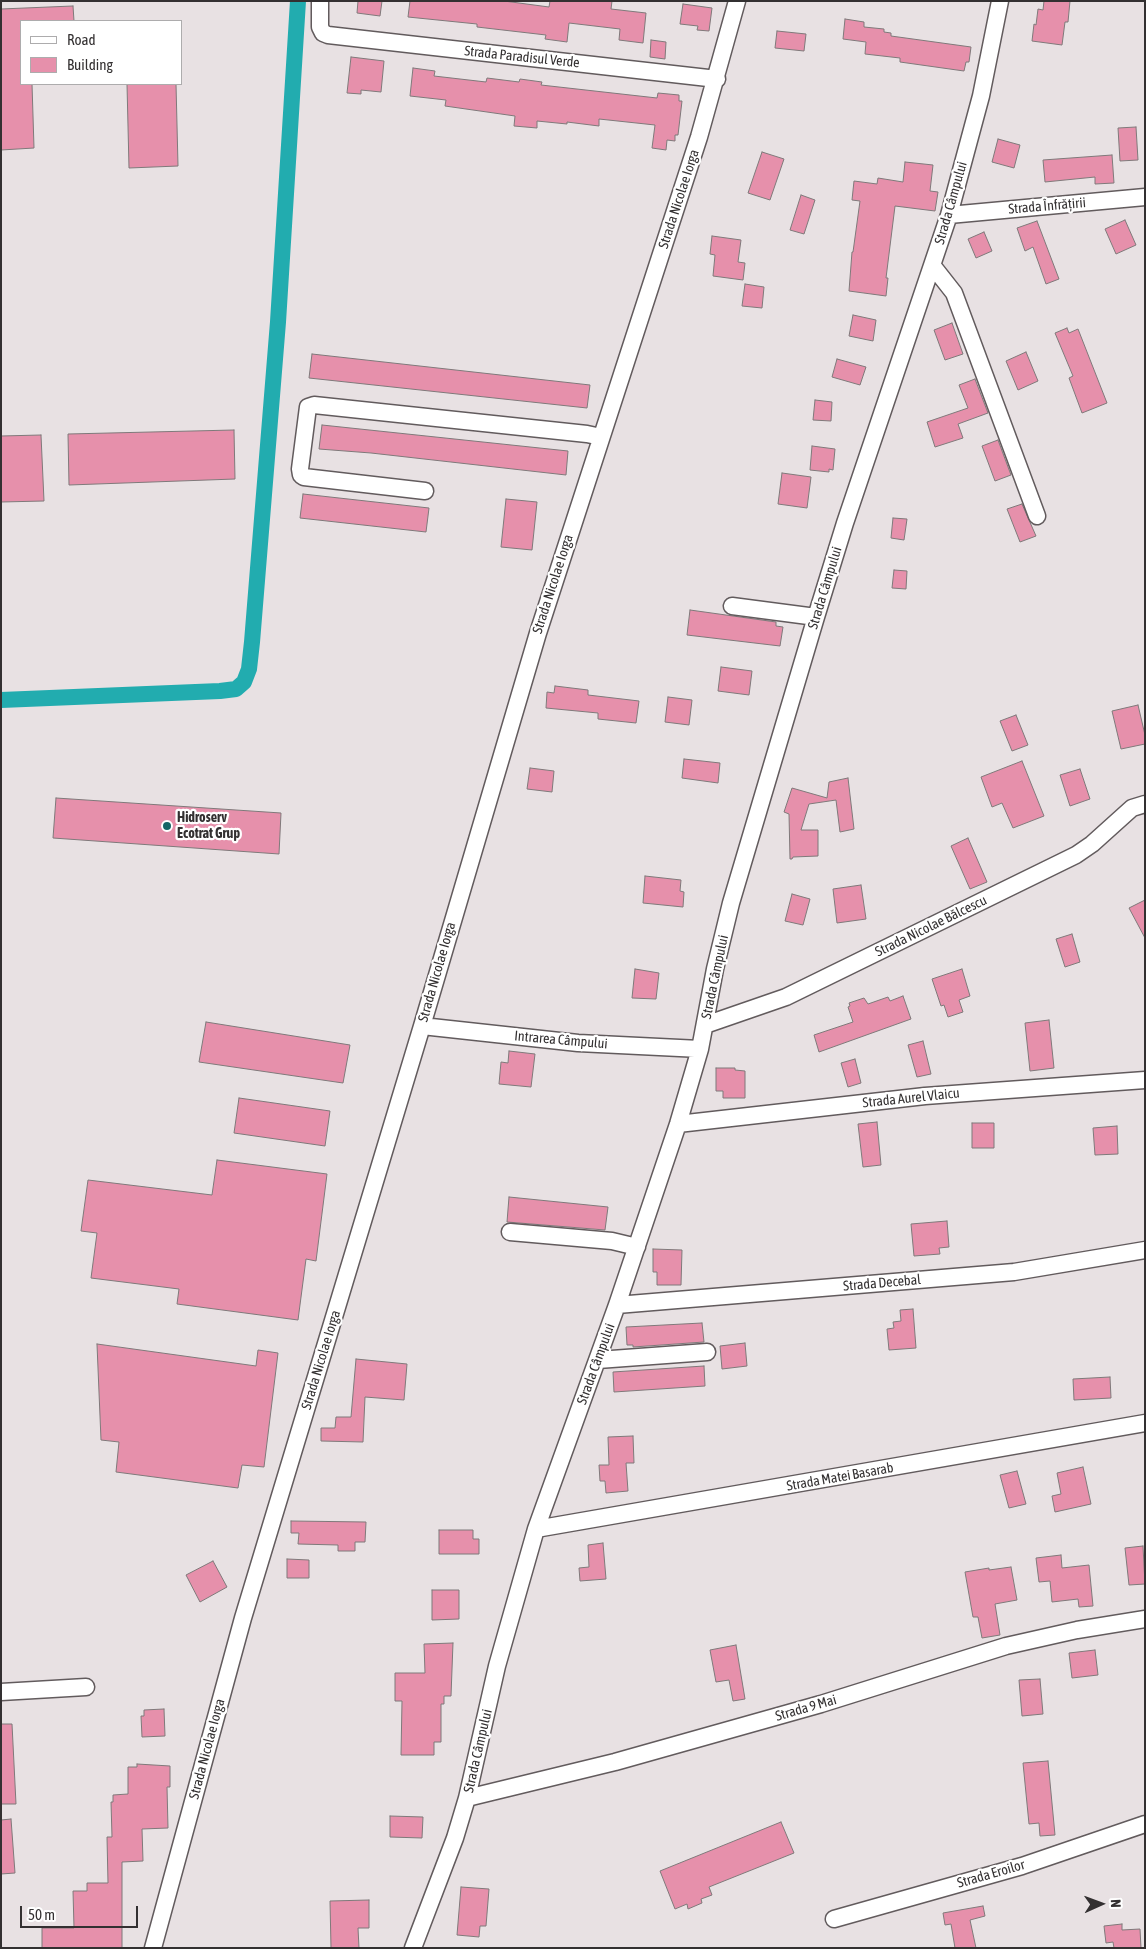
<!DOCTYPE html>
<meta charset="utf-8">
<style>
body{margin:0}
#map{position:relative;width:1146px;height:1949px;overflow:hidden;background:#e8e1e3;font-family:"Asap Condensed",sans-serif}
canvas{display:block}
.frame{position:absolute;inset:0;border:2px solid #333031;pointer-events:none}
.legend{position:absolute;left:20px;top:20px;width:162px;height:65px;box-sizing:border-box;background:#fff;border:1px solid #adacad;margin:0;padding:6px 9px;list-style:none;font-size:15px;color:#333031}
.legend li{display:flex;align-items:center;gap:10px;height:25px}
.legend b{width:25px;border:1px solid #adacad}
.north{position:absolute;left:1076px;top:1879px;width:50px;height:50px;-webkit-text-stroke:4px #fff;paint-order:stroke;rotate:88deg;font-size:14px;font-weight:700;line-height:20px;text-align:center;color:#333031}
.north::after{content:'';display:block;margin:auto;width:18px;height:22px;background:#333031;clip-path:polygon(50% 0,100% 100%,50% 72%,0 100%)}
.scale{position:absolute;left:20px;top:1906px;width:118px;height:22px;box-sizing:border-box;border:2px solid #333031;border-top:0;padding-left:6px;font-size:15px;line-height:18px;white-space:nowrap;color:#333031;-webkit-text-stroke:4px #fff;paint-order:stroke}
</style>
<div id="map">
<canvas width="1146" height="1949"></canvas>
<div class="frame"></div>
<ul class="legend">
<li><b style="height:6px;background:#fff"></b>Road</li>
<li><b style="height:14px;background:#e690ab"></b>Building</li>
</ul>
<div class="north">N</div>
<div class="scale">50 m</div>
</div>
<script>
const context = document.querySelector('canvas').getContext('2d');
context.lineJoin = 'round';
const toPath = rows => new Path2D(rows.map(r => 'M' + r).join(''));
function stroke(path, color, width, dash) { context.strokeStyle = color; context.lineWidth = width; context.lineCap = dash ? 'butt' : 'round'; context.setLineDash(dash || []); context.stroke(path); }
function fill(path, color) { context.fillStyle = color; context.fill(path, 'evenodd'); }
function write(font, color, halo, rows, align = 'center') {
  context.font = font + ' "Asap Condensed",sans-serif'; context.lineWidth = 4.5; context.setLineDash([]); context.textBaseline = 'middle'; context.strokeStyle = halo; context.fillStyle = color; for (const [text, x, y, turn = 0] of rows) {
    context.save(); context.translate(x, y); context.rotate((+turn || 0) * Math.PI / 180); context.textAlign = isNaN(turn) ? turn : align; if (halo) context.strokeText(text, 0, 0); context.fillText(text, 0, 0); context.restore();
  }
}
stroke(toPath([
 [1,700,220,691,236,689,244,682,249,669,252,642,278,322,298,1]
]), '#22acaf', 16);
const building = toPath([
 [358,1,382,1,380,16,357,13,358,1],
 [410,1,504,1,549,7,550,1,612,1,611,9,646,13,643,43,619,40,620,29,569,23,567,42,545,39,546,35,477,27,477,24,408,17,410,1],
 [1044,1,1070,1,1068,22,1065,22,1062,45,1032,41,1034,24,1036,25,1038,9,1043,10,1044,1],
 [683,4,712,8,709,31,697,30,698,26,680,24,683,4],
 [73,6,74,21,21,21,21,84,32,84,34,148,1,150,1,9,73,6],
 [845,19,864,22,864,27,884,29,884,32,891,33,891,36,971,47,969,62,966,62,964,71,900,62,900,58,865,54,866,42,843,39,845,19],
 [777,31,806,34,804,51,775,48,777,31],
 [651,40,666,42,665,59,650,57,651,40],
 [351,57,384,61,381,92,361,90,361,94,347,93,351,57],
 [413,68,435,71,434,76,486,82,487,78,519,82,520,79,542,82,541,85,657,98,658,93,679,95,679,101,682,101,678,135,675,135,675,141,667,140,666,150,652,148,655,125,599,119,599,126,567,122,567,124,537,121,537,128,514,126,515,116,445,106,446,100,410,96,413,68],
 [127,84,176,84,178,166,129,168,127,84],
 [1136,127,1138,160,1120,161,1118,128,1136,127],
 [998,139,1020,145,1014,168,992,162,998,139],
 [762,152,784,159,770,200,748,193,762,152],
 [1112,155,1114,183,1095,184,1095,177,1045,182,1043,160,1112,155],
 [905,162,933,165,930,191,938,192,935,211,895,206,886,278,888,278,886,296,849,291,852,252,853,252,860,201,852,200,854,181,877,184,878,178,903,182,905,162],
 [801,195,815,200,804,234,790,230,801,195],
 [1125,220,1136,245,1116,254,1105,229,1125,220],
 [1037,221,1059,279,1046,284,1033,247,1025,251,1017,228,1037,221],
 [984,232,992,251,976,258,968,239,984,232],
 [712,236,741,240,738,262,745,263,743,280,713,276,715,255,710,254,712,236],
 [745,284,764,287,762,308,742,306,745,284],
 [853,315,876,320,873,341,849,336,853,315],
 [952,323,963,354,945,360,934,330,952,323],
 [1067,328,1069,333,1078,329,1107,403,1082,413,1069,378,1073,376,1055,333,1067,328],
 [1026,352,1038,381,1018,390,1006,361,1026,352],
 [312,354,590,385,587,408,309,378,312,354],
 [837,359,866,367,860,385,832,377,837,359],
 [975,379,988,413,958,424,963,438,935,447,927,422,968,408,959,385,975,379],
 [815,400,832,402,831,421,813,420,815,400],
 [322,425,568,451,566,475,371,453,319,449,322,425],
 [234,430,235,479,69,485,68,434,234,430],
 [41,435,44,501,1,502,1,436,41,435],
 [998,440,1011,475,995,481,982,446,998,440],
 [812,446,835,449,833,470,829,469,829,472,810,470,812,446],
 [782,473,811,477,807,508,778,504,782,473],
 [303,494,429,508,426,532,300,518,303,494],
 [506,499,537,502,532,550,501,547,506,499],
 [1022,504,1036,536,1020,542,1007,509,1022,504],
 [893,518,907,519,904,540,891,538,893,518],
 [894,570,907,571,906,589,892,588,894,570],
 [690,610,776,622,776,626,783,627,780,646,687,635,690,610],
 [721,667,752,671,749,695,718,691,721,667],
 [555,686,588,690,588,695,639,701,636,723,598,719,598,713,546,708,547,692,554,693,555,686],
 [668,697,692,700,689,725,665,722,668,697],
 [1138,705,1145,735,1145,744,1121,749,1112,711,1138,705],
 [1016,715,1028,745,1012,751,1000,721,1016,715],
 [684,759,720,763,718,783,682,778,684,759],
 [1022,761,1044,816,1013,828,1002,803,992,807,981,777,1022,761],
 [530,768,554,771,552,792,527,789,530,768],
 [1080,769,1090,799,1070,806,1060,775,1080,769],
 [848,778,854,829,840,832,836,800,809,804,801,830,818,830,818,856,793,857,792,859,790,859,789,814,784,812,792,788,827,798,829,782,848,778],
 [56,798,281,813,279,854,53,838,56,798],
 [968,838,987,882,970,889,951,846,968,838],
 [645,876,681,880,680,891,684,892,683,907,643,903,645,876],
 [861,885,866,919,837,923,833,889,861,885],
 [792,894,810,899,803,925,785,921,792,894],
 [1145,900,1145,938,1129,908,1145,900],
 [1072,934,1080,962,1065,967,1056,939,1072,934],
 [635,969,659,973,656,999,632,998,635,969],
 [962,969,970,996,959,1000,963,1012,948,1017,944,1005,941,1006,932,979,962,969],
 [903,996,911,1019,819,1052,814,1035,853,1022,848,1007,850,1006,849,1003,864,998,868,1004,888,997,890,1001,903,996],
 [1049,1020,1054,1068,1030,1071,1025,1023,1049,1020],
 [206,1022,350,1045,343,1083,199,1062,206,1022],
 [923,1041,931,1074,917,1077,908,1045,923,1041],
 [509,1051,535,1054,531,1087,499,1084,501,1062,508,1063,509,1051],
 [855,1059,861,1083,848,1087,841,1063,855,1059],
 [716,1068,735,1068,735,1070,745,1071,745,1098,723,1098,723,1091,716,1091,716,1068],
 [239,1098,330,1111,325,1146,234,1133,239,1098],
 [877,1122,881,1165,863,1167,858,1124,877,1122],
 [972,1123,994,1123,994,1148,972,1148,972,1123],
 [1117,1126,1118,1154,1095,1155,1093,1128,1117,1126],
 [217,1160,327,1174,316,1261,306,1259,298,1320,177,1304,179,1289,91,1278,97,1233,81,1231,88,1180,212,1195,217,1160],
 [509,1197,608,1207,605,1230,507,1222,509,1197],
 [947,1221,949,1247,939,1248,940,1254,914,1256,911,1224,947,1221],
 [653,1249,682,1250,681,1285,657,1285,657,1272,653,1272,653,1249],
 [913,1309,916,1348,889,1350,887,1329,894,1328,893,1322,901,1321,900,1310,913,1309],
 [702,1323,704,1342,633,1347,633,1345,627,1345,626,1327,702,1323],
 [745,1343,747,1366,722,1369,720,1346,745,1343],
 [97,1344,256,1366,258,1350,278,1353,264,1467,242,1465,238,1488,116,1472,119,1442,101,1440,97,1344],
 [356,1359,407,1364,404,1400,365,1397,363,1442,321,1441,321,1428,335,1428,336,1417,351,1417,356,1359],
 [704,1366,705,1386,614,1392,613,1372,704,1366],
 [1110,1377,1111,1398,1074,1400,1073,1379,1110,1377],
 [633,1436,634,1463,626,1463,628,1491,606,1493,605,1481,600,1481,599,1465,609,1465,608,1437,633,1436],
 [1083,1467,1091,1504,1055,1512,1052,1496,1061,1494,1057,1473,1083,1467],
 [1017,1471,1026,1504,1009,1508,1000,1475,1017,1471],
 [291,1521,366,1522,365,1542,355,1542,355,1551,338,1551,338,1545,298,1544,299,1533,291,1533,291,1521],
 [439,1530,473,1530,473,1539,479,1539,479,1554,439,1554,439,1530],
 [603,1543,606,1579,580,1581,579,1568,589,1567,588,1545,603,1543],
 [1143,1546,1145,1584,1129,1585,1125,1548,1143,1546],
 [1061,1555,1062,1568,1089,1565,1093,1606,1079,1607,1078,1599,1052,1602,1050,1581,1039,1582,1036,1558,1061,1555],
 [287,1559,309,1560,309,1578,287,1578,287,1559],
 [213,1561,227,1587,200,1602,186,1575,213,1561],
 [1011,1567,1017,1600,995,1604,1000,1635,982,1638,978,1617,973,1617,965,1572,989,1568,989,1570,1011,1567],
 [432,1590,459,1590,459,1619,432,1620,432,1590],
 [453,1643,451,1696,444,1696,444,1704,441,1704,441,1742,434,1742,434,1755,401,1755,402,1701,395,1701,395,1673,425,1673,424,1644,453,1643],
 [736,1645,745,1699,733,1701,729,1680,716,1682,710,1650,736,1645],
 [1095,1650,1098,1675,1072,1678,1069,1653,1095,1650],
 [1040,1679,1043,1714,1022,1716,1019,1680,1040,1679],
 [164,1709,165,1736,142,1737,141,1716,144,1716,144,1710,164,1709],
 [1,1724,12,1724,16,1804,1,1804,1,1724],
 [1048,1761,1055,1835,1040,1836,1039,1823,1029,1824,1023,1763,1048,1761],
 [137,1764,170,1766,170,1787,167,1787,168,1828,142,1829,143,1861,122,1862,122,1948,42,1948,42,1928,74,1928,73,1891,87,1891,87,1883,108,1883,107,1837,112,1837,111,1802,113,1802,113,1795,128,1794,128,1767,137,1767,137,1764],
 [390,1816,423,1817,422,1838,390,1837,390,1816],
 [11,1819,15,1873,1,1874,1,1820,11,1819],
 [781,1822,794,1853,709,1887,712,1895,701,1899,702,1903,688,1909,687,1904,675,1909,660,1871,781,1822],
 [461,1887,489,1889,486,1926,480,1926,479,1937,457,1935,461,1887],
 [369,1900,369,1928,358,1928,359,1948,331,1948,330,1901,369,1900],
 [983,1906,985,1916,970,1920,976,1948,955,1948,951,1924,945,1925,943,1913,983,1906],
 [1122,1924,1122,1930,1140,1929,1141,1948,1114,1948,1113,1942,1106,1943,1104,1926,1122,1924]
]);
fill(building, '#e690ab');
stroke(building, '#7f797a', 1);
const street = toPath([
 [320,1,320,27,323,33,328,35,717,79],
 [949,215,1145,197],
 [932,265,954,293,1037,516],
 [425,491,304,477,301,475,300,469,308,407,314,405,587,434,601,437],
 [732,606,816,617],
 [705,1025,786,997,1076,855,1092,844,1132,808,1145,804],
 [422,1026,578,1043,700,1049],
 [678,1124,925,1096,1145,1080],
 [510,1232,612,1241,637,1247],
 [617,1305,1014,1272,1145,1250],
 [598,1360,707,1352],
 [536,1529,1145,1423],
 [1,1692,86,1687],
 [467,1798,615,1762,821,1704,1006,1646,1077,1630,1145,1619],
 [834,1919,1022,1866,1145,1824],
 [153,1948,243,1618,422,1026,538,633,699,137,737,1],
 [413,1948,455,1838,467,1798,497,1666,536,1529,617,1305,678,1124,700,1049,715,969,731,903,816,617,845,523,949,215,981,96,1000,1]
]);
stroke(street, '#625b5d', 19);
stroke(street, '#fff', 16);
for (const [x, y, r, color] of [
 [167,826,5,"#156566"]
]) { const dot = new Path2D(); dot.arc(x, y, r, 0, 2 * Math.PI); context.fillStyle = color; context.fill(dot); stroke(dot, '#fff', 2); }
write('14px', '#333031', '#fff', [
 ["Strada Paradisul Verde",522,57,6],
 ["Strada Nicolae Iorga",679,199,-72],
 ["Strada Câmpului",951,203,-74],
 ["Strada Înfrățirii",1047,206,-5],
 ["Strada Nicolae Iorga",553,584,-72],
 ["Strada Câmpului",825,588,-73],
 ["Strada Nicolae Bălcescu",931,926,-26],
 ["Strada Nicolae Iorga",437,972,-74],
 ["Strada Câmpului",715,977,-78],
 ["Intrarea Câmpului",561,1040,5],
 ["Strada Aurel Vlaicu",911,1098,-6],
 ["Strada Decebal",882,1283,-5],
 ["Strada Nicolae Iorga",321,1360,-73],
 ["Strada Câmpului",596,1364,-70],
 ["Strada Matei Basarab",840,1477,-10],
 ["Strada 9 Mai",806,1708,-16],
 ["Strada Nicolae Iorga",207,1749,-75],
 ["Strada Câmpului",478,1751,-77],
 ["Strada Eroilor",991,1874,-16]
]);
write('bold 14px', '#333031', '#fff', [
 ["Hidroserv",177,818],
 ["Ecotrat Grup",177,834]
], 'left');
</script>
